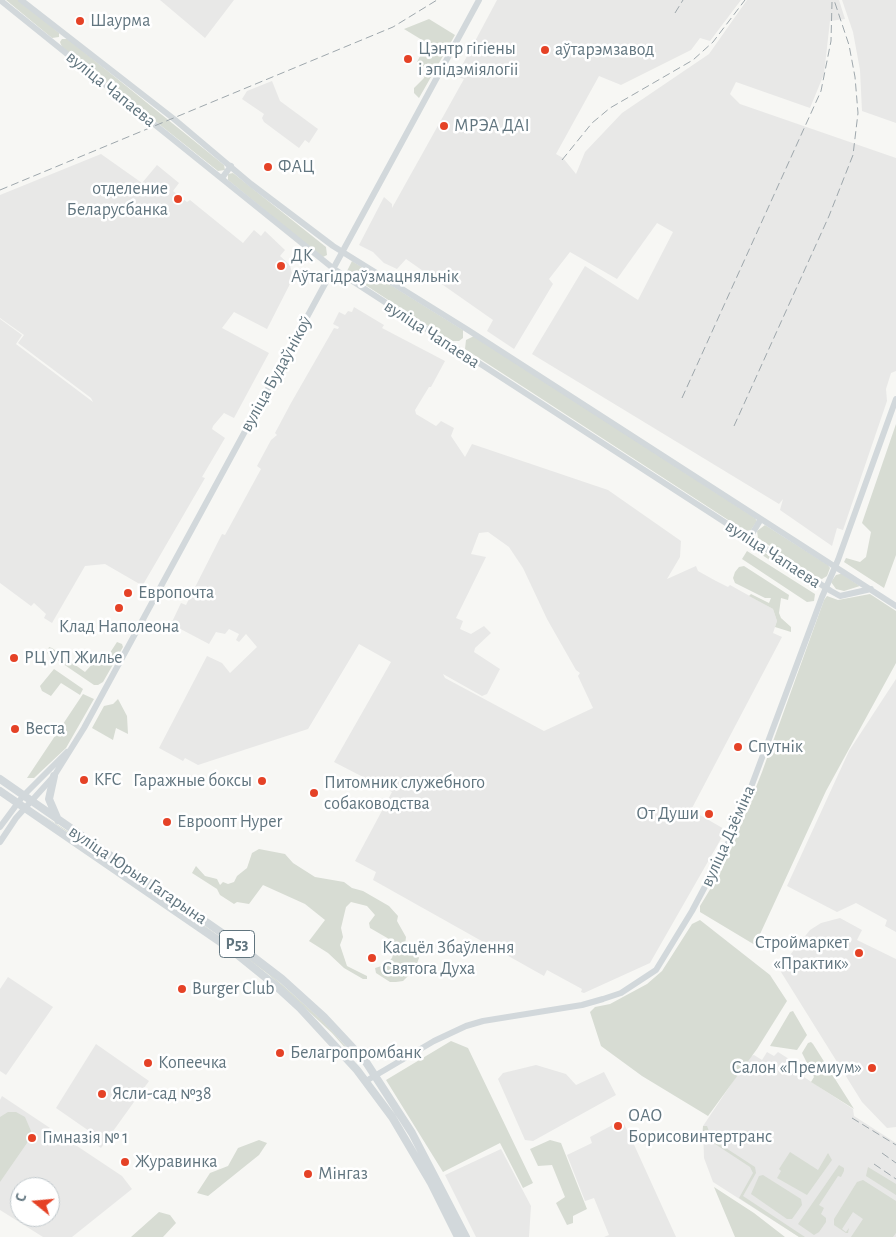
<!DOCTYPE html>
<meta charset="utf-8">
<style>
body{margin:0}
#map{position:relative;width:896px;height:1237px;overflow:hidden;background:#f7f7f4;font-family:"Alegreya Sans",sans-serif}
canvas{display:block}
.north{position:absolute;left:10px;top:1177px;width:50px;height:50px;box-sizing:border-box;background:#fff;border:1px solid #c0c8cc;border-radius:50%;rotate:287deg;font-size:14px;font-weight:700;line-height:20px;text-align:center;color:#61757f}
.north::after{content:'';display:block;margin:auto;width:18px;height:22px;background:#e54226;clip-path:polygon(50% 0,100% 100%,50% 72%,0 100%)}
</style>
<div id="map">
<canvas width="896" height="1237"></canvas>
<div class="north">С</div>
</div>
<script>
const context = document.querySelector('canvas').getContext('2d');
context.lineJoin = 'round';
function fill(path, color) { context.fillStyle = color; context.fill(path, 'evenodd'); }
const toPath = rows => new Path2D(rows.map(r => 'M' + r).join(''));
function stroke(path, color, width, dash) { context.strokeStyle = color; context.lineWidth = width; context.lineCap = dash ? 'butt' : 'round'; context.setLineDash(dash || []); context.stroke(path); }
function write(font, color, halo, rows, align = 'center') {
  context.font = font + ' "Alegreya Sans",sans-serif'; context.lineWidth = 5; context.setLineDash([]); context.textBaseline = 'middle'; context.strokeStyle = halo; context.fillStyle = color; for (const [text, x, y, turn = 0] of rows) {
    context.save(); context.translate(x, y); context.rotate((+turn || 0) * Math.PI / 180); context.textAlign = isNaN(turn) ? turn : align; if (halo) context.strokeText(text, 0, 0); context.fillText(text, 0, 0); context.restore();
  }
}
fill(toPath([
 [160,0,234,0,205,38],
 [497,0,741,0,710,41,700,38,691,50,621,85,599,76,556,154,563,158,576,174,585,152,622,113,709,54,747,0,839,0,845,19,830,21,824,74,810,108,736,82,730,94,740,104,896,158,896,371,891,373,886,389,887,401,843,530,837,528,832,546,780,510,783,499,779,504,532,354,585,266,638,300,673,232,657,223,617,279,570,252,549,279,553,284,514,349,487,331,493,320,406,259,397,269,384,263,373,252,359,245,384,197,392,204,392,226,392,208,464,79,458,77,458,73],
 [842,0,896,0,896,123,862,111,860,70,853,32],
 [272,81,280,101,318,129,309,143,305,140,299,148,264,122,262,118,264,114,242,99,247,91],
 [101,154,142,183,157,165,179,183,173,191,187,202,190,200,243,243,254,230,261,236,265,231,285,250,280,256,290,265,293,278,267,329,234,312,222,328,269,353,234,418,224,413,213,426,212,429,225,438,202,477,205,478,144,583,143,586,105,564,85,566,52,623,44,618,46,614,34,603,31,606,0,583,0,319,22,335,16,344,93,402,91,398,18,343,24,335,0,318,0,195],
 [354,307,384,325,382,328,445,361,431,387,429,387,415,410,416,414,436,426,441,421,454,428,451,436,465,457,472,444,608,490,681,541,680,557,667,579,696,566,698,571,716,581,728,587,730,585,773,609,777,621,773,633,782,637,691,810,726,830,650,963,584,993,581,992,582,989,547,970,544,976,373,880,376,872,355,861,392,792,334,762,391,662,359,644,308,729,198,765,185,758,183,761,159,748,207,656,222,663,230,673,257,647,246,634,239,642,236,640,239,634,229,629,225,634,216,632,209,644,171,624,181,603,186,605,222,534,225,535,261,469,257,466,271,440,277,435,275,433,291,403,334,328,338,329,339,327,333,324,339,312,345,315,348,311,352,312],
 [488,532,509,547,523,568,547,619,576,670,580,673,578,676,593,708,544,731,445,678,443,674,482,696,487,694,500,669,474,652,475,648,491,633,484,626,471,634,460,629,463,621,456,618,486,557,471,554,479,533],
 [896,679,896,932,885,926,887,920,856,903,837,912,787,886,849,751],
 [840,918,862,930,857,940,896,959,896,1127,887,1128,862,1102,781,972,786,960,810,930,821,923],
 [8,977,53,1007,6,1075,0,1071,0,989],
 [96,1044,149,1081,101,1148,89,1140,92,1133,56,1108],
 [767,1052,774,1056,778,1052,789,1059,787,1066,853,1109,854,1116,896,1143,896,1237,799,1237,713,1182,704,1158,703,1126,750,1056,754,1055,762,1060],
 [536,1065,566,1074,576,1085,604,1072,616,1095,533,1141,525,1140,498,1079,503,1073],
 [2,1096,122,1176,132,1189,72,1237,43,1237,0,1210,0,1100],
 [20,1187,50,1187,50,1217,20,1217],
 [622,1120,631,1138,676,1237,604,1237,609,1235,594,1198,585,1201,567,1155,592,1143,590,1137],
 [501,1149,531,1206,529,1237,476,1237,445,1175]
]), '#e8e8e7');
fill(toPath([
 [6,0,20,0,59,33,59,37,52,38],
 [429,19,455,35,419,98,414,93,414,88,424,78,426,68,417,62,427,43,404,29],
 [62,39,68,39,224,165,225,170,218,171,62,47,60,42],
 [233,173,326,247,327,255,323,257,317,253,228,180,228,174],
 [352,261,463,330,463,338,459,341,451,341,350,275,347,271],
 [474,336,755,518,757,521,751,530,746,531,739,527,465,349,466,340],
 [896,424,896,555,884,588,844,562,846,558,860,562,866,557,871,532,862,523],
 [765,525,828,565,830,568,827,576,822,579,818,578,758,538,757,531],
 [754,546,813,584,812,588,750,547],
 [747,551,815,594,814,601,807,602,742,559],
 [744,566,789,595,788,600,781,598,779,613,781,618,791,627,791,632,775,627,777,621,773,609,749,596,751,594,769,603,771,598,765,598,735,583,733,578,735,572,739,567],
 [840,574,842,574,860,586,844,591,836,589,831,582,836,575],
 [870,594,896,611,896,663,826,791,755,945,700,912,700,906,720,873,737,835,762,772,824,600,827,596,838,600],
 [117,642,122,644,123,647,103,682,98,685,94,685,47,653,49,647,52,648,85,672,97,659,104,662],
 [54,669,83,689,80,695,61,683,51,696,42,691,40,686],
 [83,694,94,699,66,748,34,778,27,778],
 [118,699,127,716,128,734,116,728,113,740,92,728,104,706,113,704],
 [41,814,80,839,212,931,269,973,323,1021,357,1059,356,1060,332,1033,268,974,212,932],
 [259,849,285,854,293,863,315,877,344,882,352,888,363,891,389,906,398,916,397,921,406,937,405,945,416,952,419,958,415,969,403,981,396,982,390,982,376,973,375,968,385,965,392,958,395,947,389,939,370,928,369,923,375,915,367,906,351,902,346,907,341,928,343,937,340,945,347,966,367,976,367,979,363,979,344,968,328,953,309,941,325,920,305,904,263,885,249,904,237,902,234,904,220,895,217,889,192,873,196,866,205,876,217,879,220,885,223,882,228,884,234,882,237,876,247,868,252,853],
 [700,920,770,975,787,1001,757,1049,708,1116,642,1076,601,1046,590,1012,595,1007,610,1004,647,984,662,971,692,924],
 [793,1011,807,1035,797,1050,770,1046,790,1012],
 [451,1041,468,1048,533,1183,523,1188,500,1143,443,1172,386,1080],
 [811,1042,813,1044,854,1109,811,1082,814,1077,802,1053,808,1043],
 [8,1112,16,1112,25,1117,31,1131,27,1143,0,1182,0,1117],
 [703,1126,707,1126,712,1139,755,1167,756,1173,743,1196,805,1237,799,1237,739,1198,753,1173,750,1167,712,1142,711,1144,702,1139],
 [259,1140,267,1143,259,1155,208,1196,197,1193,210,1173,228,1166,238,1148],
 [550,1140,561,1143,587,1209,573,1216,573,1223,567,1225,556,1203,565,1197,552,1165,538,1166,530,1149],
 [790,1152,818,1170,828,1153,832,1160,807,1195,777,1178,781,1171,779,1169],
 [839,1165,844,1168,844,1171,841,1177,838,1176,819,1205,824,1208,821,1214,826,1218,826,1222,819,1232,814,1235,798,1224],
 [868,1167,896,1184,896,1195,866,1176],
 [763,1175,801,1199,802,1205,792,1219,787,1219,751,1194,759,1176],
 [863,1180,896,1201,896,1233,893,1237,851,1237,863,1219,853,1212,842,1229,846,1232,849,1228,848,1233,846,1233,834,1225,834,1219,857,1182],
 [714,1187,754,1213,785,1237,735,1237],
 [159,1212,170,1215,176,1223,163,1237,131,1237]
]), '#d7dcd3');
stroke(toPath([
 [0,0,334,269,357,284,831,591,840,596,871,589],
 [21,0,174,119,251,184,333,246,468,330,896,606],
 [222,178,231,166],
 [749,539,761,519],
 [0,827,23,796,67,752],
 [0,842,16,818,54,776,84,728,479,0],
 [366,1081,434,1041,466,1026,483,1021,582,1005,603,999,621,993,656,970,692,911,735,830,822,597,838,560,896,399]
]), '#d2d8db', 6);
stroke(toPath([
 [54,776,49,799,58,820],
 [0,779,222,933,282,979,324,1017,366,1062,412,1133,466,1237],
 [0,791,229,948,276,986,300,1008,357,1070,392,1117,431,1183,458,1237]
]), '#d2d8db', 8);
stroke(toPath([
 [675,13,683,0],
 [562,160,592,123,610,108,693,60,713,42,745,0],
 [0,190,393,27,437,0],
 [682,398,821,91,831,41,832,2],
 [734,426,829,216,853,155,858,113,855,77,849,45,834,0],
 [852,1118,896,1145],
 [882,1153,896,1163],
 [874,1164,896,1179]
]), '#9ea7ac', 1, [8, 4]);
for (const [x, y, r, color] of [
 [80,21,5,"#e54226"],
 [545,50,5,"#e54226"],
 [408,59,5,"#e54226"],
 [444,126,5,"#e54226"],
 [268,167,5,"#e54226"],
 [178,199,5,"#e54226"],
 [281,266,5,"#e54226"],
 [128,593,5,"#e54226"],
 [119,608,5,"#e54226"],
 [14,658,5,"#e54226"],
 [15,729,5,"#e54226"],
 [738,747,5,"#e54226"],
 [84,780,5,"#e54226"],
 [262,781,5,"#e54226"],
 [314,793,5,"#e54226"],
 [709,814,5,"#e54226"],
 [167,822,5,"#e54226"],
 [859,953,5,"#e54226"],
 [372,958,5,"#e54226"],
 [182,989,5,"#e54226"],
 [280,1053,5,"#e54226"],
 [148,1063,5,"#e54226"],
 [872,1068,5,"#e54226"],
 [102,1094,5,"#e54226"],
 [618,1126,5,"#e54226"],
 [32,1138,5,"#e54226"],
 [125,1162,5,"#e54226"],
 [308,1174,5,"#e54226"]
]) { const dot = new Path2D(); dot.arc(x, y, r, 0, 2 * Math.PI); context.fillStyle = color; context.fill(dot); stroke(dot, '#fff', 2); }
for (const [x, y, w] of [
 [237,944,35]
]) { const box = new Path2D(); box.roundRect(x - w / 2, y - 13.5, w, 27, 4); context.fillStyle = '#fff'; context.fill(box); stroke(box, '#61757f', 1); }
write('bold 16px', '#61757f', null, [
 ["Р53",237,944]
]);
write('18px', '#61757f', '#fff', [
 ["Шаурма",90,21],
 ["Цэнтр гігіены",418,49],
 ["і эпідэміялогіі",418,70],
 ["аўтарэмзавод",555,50],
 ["МРЭА ДАІ",454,126],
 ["ФАЦ",278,167],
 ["отделение",168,189,"right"],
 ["Беларусбанка",168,210,"right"],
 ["ДК",291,256],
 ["Аўтагідраўзмацняльнік",291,277],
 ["Европочта",138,593],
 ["Клад Наполеона",119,627,"center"],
 ["РЦ УП Жилье",24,658],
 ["Веста",25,729],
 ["Спутнік",748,747],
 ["KFC",94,780],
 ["Гаражные боксы",252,781,"right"],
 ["Питомник служебного",324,783],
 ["собаководства",324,804],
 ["От Души",699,814,"right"],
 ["Евроопт Hyper",177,822],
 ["Строймаркет",849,943,"right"],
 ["«Практик»",849,964,"right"],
 ["Касцёл Збаўлення",382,948],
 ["Святога Духа",382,969],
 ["Burger Club",192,989],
 ["Белагропромбанк",290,1053],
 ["Копеечка",158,1063],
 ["Салон «Премиум»",862,1068,"right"],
 ["Ясли-сад №38",112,1094],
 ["ОАО",628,1116],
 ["Борисовинтертранс",628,1137],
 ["Гімназія № 1",42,1138],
 ["Журавинка",135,1162],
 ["Мінгаз",318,1174]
], 'left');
write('18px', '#61757f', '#fff', [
 ["вуліца Чапаева",111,89,39],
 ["вуліца Чапаева",432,334,33],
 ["вуліца Будаўнікоў",276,374,-61],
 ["вуліца Чапаева",773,554,33],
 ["вуліца Дзёміна",728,836,-66],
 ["вуліца Юрыя Гагарына",138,875,34]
]);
</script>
